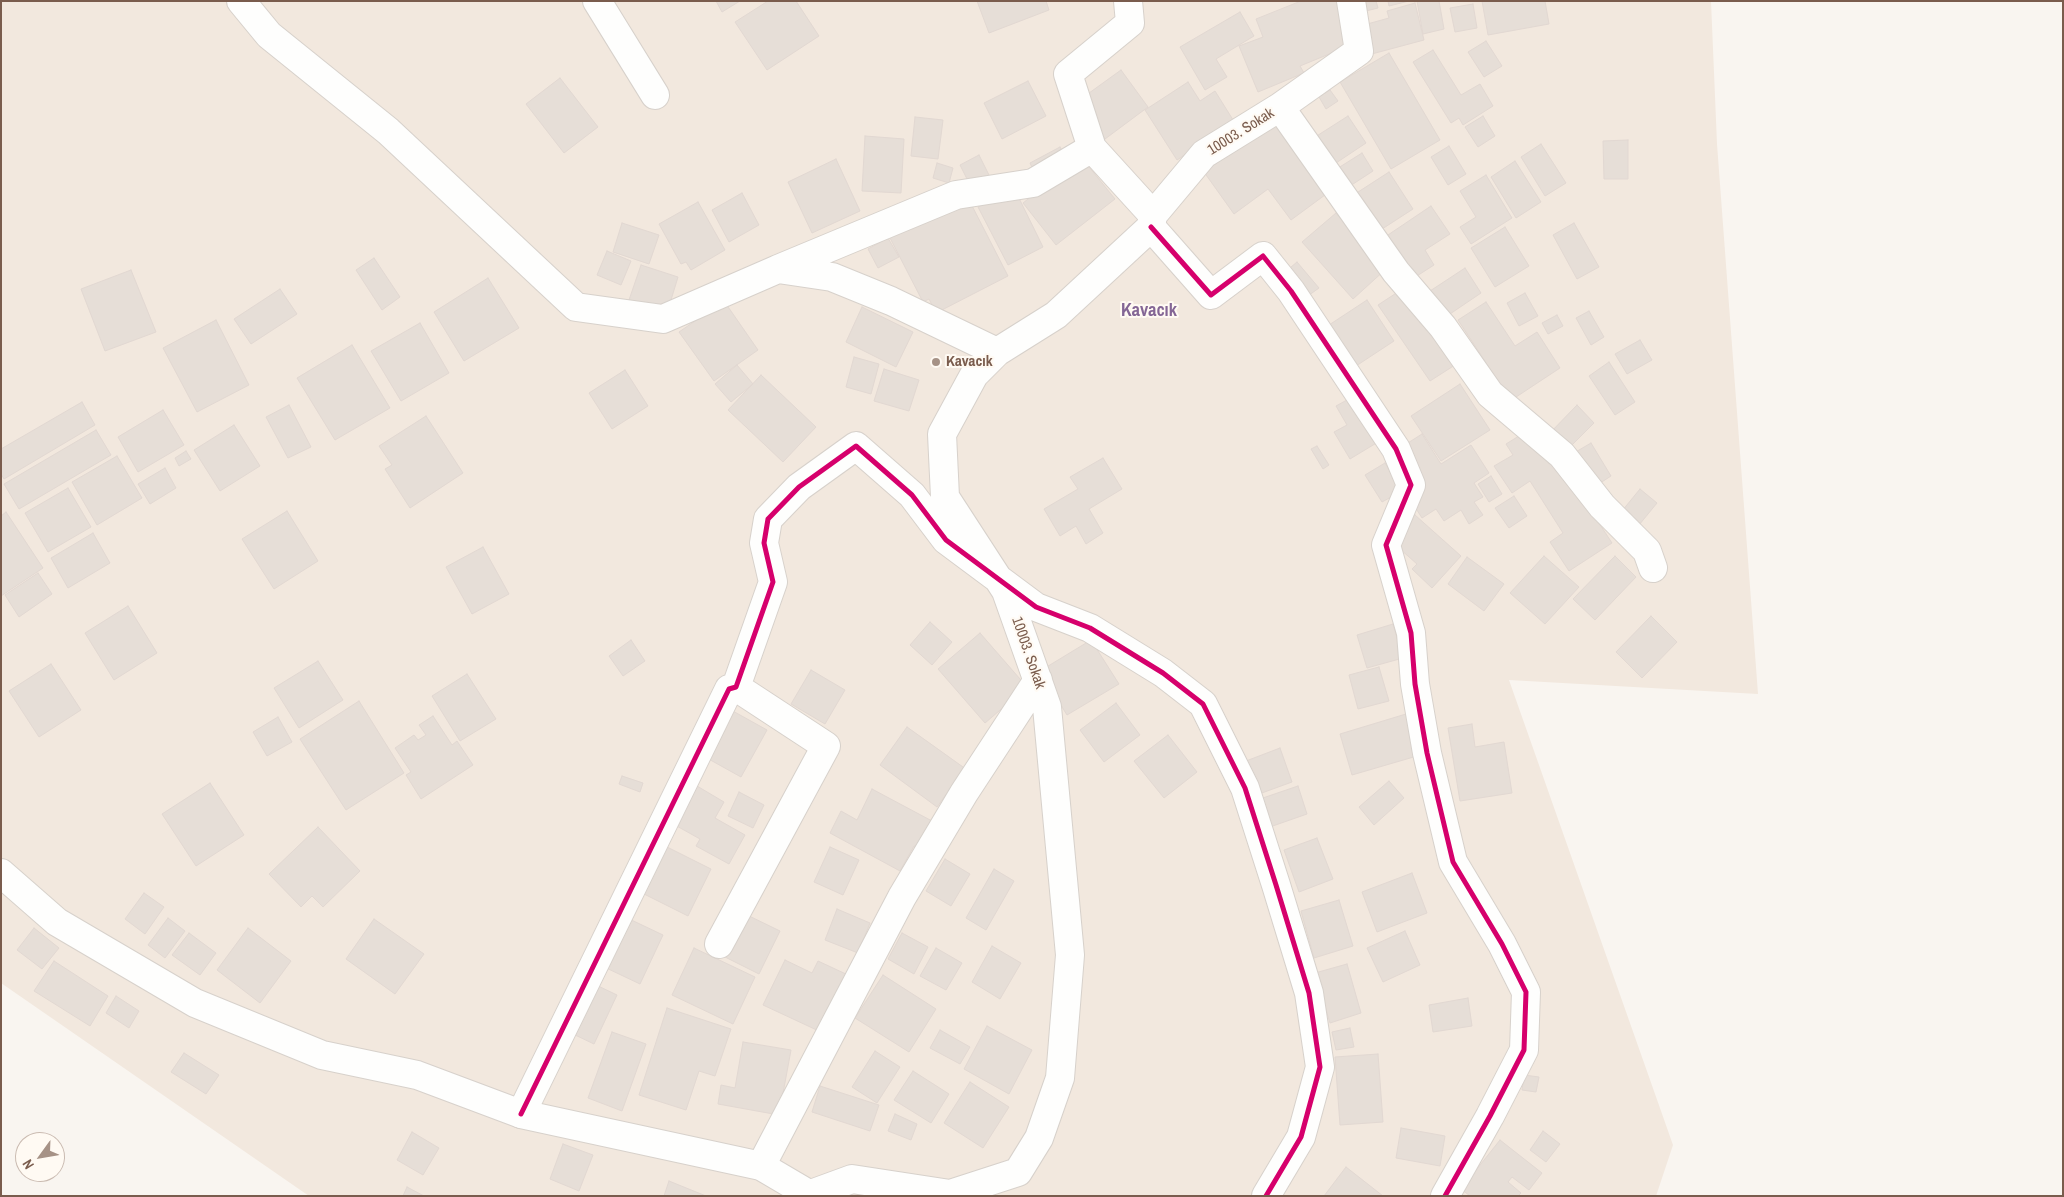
<!DOCTYPE html>
<meta charset="utf-8">
<style>
body{margin:0}
#map{position:relative;width:2064px;height:1197px;overflow:hidden;background:#f9f5f0;font-family:"Archivo Narrow",sans-serif}
canvas{display:block}
.frame{position:absolute;inset:0;border:2px solid #7a5c4d;pointer-events:none}
.north{position:absolute;left:15px;top:1132px;width:50px;height:50px;box-sizing:border-box;background:#fffaf3;border:1px solid #cabbb1;border-radius:50%;rotate:238deg;font-size:14px;font-weight:700;line-height:20px;text-align:center;color:#7a5c4d}
.north::after{content:'';display:block;margin:auto;width:18px;height:22px;background:#a69286;clip-path:polygon(50% 0,100% 100%,50% 72%,0 100%)}
</style>
<div id="map">
<canvas width="2064" height="1197"></canvas>
<div class="frame"></div>
<div class="north">N</div>
</div>
<script>
const context = document.querySelector('canvas').getContext('2d');
context.lineJoin = 'round';
function fill(path, color) { context.fillStyle = color; context.fill(path, 'evenodd'); }
const toPath = rows => new Path2D(rows.map(r => 'M' + r).join(''));
function stroke(path, color, width, dash) { context.strokeStyle = color; context.lineWidth = width; context.lineCap = dash ? 'butt' : 'round'; context.setLineDash(dash || []); context.stroke(path); }
function write(font, color, halo, rows, align = 'center') {
  context.font = font + ' "Archivo Narrow",sans-serif'; context.lineWidth = 4; context.setLineDash([]); context.textBaseline = 'middle'; context.strokeStyle = halo; context.fillStyle = color; for (const [text, x, y, turn = 0] of rows) {
    context.save(); context.translate(x, y); context.rotate((+turn || 0) * Math.PI / 180); context.textAlign = isNaN(turn) ? turn : align; if (halo) context.strokeText(text, 0, 0); context.fillText(text, 0, 0); context.restore();
  }
}
fill(toPath([
 [1,1,1711,1,1717,144,1758,694,1509,680,1673,1145,1656,1196,309,1196,1,983]
]), '#f2e8de');
const building = toPath([
 [716,1,740,1,722,12,716,1],
 [768,1,796,1,819,36,767,70,735,22,768,1],
 [977,1,1046,1,1049,10,989,33,977,1],
 [1301,1,1339,1,1356,43,1300,66,1304,73,1258,92,1239,46,1263,37,1256,19,1301,1],
 [1355,1,1376,1,1378,8,1358,13,1355,1],
 [1388,1,1409,1,1389,6,1388,1],
 [1417,1,1439,1,1444,29,1423,34,1417,1],
 [1482,1,1545,1,1549,24,1488,35,1482,1],
 [1415,3,1424,40,1368,55,1360,26,1389,18,1387,11,1415,3],
 [1473,4,1477,28,1455,32,1450,8,1473,4],
 [1240,12,1254,36,1216,59,1227,77,1205,90,1180,47,1240,12],
 [1486,41,1502,66,1484,77,1468,52,1486,41],
 [1433,50,1461,95,1480,84,1493,106,1463,125,1459,118,1451,123,1413,62,1433,50],
 [1389,53,1440,140,1391,169,1340,82,1389,53],
 [1121,70,1148,107,1105,139,1078,101,1121,70],
 [560,78,598,127,564,153,526,104,560,78],
 [1028,81,1046,116,1002,139,984,103,1028,81],
 [1188,82,1200,101,1215,91,1235,123,1177,160,1145,110,1188,82],
 [1330,90,1338,101,1326,109,1319,97,1330,90],
 [1348,116,1366,143,1330,167,1312,139,1348,116],
 [1483,116,1495,136,1478,147,1465,127,1483,116],
 [915,117,943,120,938,159,911,156,915,117],
 [1275,120,1329,192,1291,220,1268,189,1234,214,1204,172,1275,120],
 [865,136,904,139,901,193,862,191,865,136],
 [1628,140,1628,179,1604,179,1603,141,1628,140],
 [1541,144,1566,183,1545,196,1521,157,1541,144],
 [1449,146,1466,174,1448,185,1431,157,1449,146],
 [1060,147,1067,160,1036,176,1030,163,1060,147],
 [1362,153,1373,171,1347,188,1335,170,1362,153],
 [979,155,990,177,971,187,960,165,979,155],
 [1081,157,1115,199,1056,245,1023,203,1081,157],
 [836,159,860,211,812,233,788,182,836,159],
 [1515,161,1541,202,1516,218,1491,177,1515,161],
 [937,163,953,168,949,183,933,178,937,163],
 [1389,172,1413,209,1379,231,1355,194,1389,172],
 [1486,175,1512,218,1471,244,1460,227,1476,217,1460,191,1486,175],
 [1014,188,1043,247,1008,265,978,207,1014,188],
 [742,193,759,225,729,242,712,210,742,193],
 [967,196,1008,276,936,313,929,299,923,302,889,236,967,196],
 [698,202,725,250,691,270,686,262,681,264,659,224,698,202],
 [1431,206,1450,234,1425,250,1434,265,1409,281,1382,239,1431,206],
 [1336,213,1386,269,1353,299,1302,242,1336,213],
 [622,223,659,235,649,264,613,252,622,223],
 [1574,223,1599,267,1577,279,1553,235,1574,223],
 [1505,227,1529,266,1495,287,1471,248,1505,227],
 [888,238,899,257,878,268,868,249,888,238],
 [607,251,631,261,621,285,597,275,607,251],
 [374,258,400,297,382,310,356,270,374,258],
 [1297,262,1319,288,1305,298,1284,273,1297,262],
 [641,265,678,277,667,313,629,300,641,265],
 [1465,268,1481,293,1447,316,1430,291,1465,268],
 [131,270,156,332,105,351,81,289,131,270],
 [488,278,519,328,464,361,434,312,488,278],
 [1404,288,1455,365,1430,381,1378,305,1404,288],
 [280,289,297,314,251,344,234,319,280,289],
 [1525,293,1538,316,1519,326,1507,303,1525,293],
 [1367,300,1394,341,1356,366,1329,325,1367,300],
 [724,301,758,350,714,381,679,332,724,301],
 [1486,302,1515,346,1537,332,1560,368,1507,403,1491,377,1494,375,1458,320,1486,302],
 [862,307,913,332,896,367,846,342,862,307],
 [1589,311,1604,337,1591,345,1576,318,1589,311],
 [1557,315,1563,326,1548,334,1542,323,1557,315],
 [216,320,249,385,197,412,163,348,216,320],
 [420,323,449,373,401,401,371,351,420,323],
 [1640,340,1652,360,1627,374,1615,354,1640,340],
 [352,345,390,408,335,440,297,378,352,345],
 [854,357,879,364,871,394,846,387,854,357],
 [1609,362,1635,402,1615,415,1589,376,1609,362],
 [737,365,753,384,731,402,715,384,737,365],
 [884,369,919,380,909,411,874,401,884,369],
 [625,370,648,406,612,429,589,393,625,370],
 [761,375,816,427,783,462,728,410,761,375],
 [1460,384,1490,430,1441,461,1411,416,1460,384],
 [1356,395,1383,439,1350,459,1334,432,1347,425,1336,406,1356,395],
 [82,402,95,425,4,479,1,474,1,449,82,402],
 [289,405,311,447,288,458,266,417,289,405],
 [1577,405,1594,423,1566,451,1549,434,1577,405],
 [163,410,184,445,138,472,118,437,163,410],
 [426,416,463,473,410,508,385,469,392,465,379,446,426,416],
 [234,425,260,466,220,491,194,450,234,425],
 [96,430,111,455,19,509,4,484,96,430],
 [1527,431,1549,464,1557,459,1612,543,1569,571,1550,542,1563,533,1530,481,1512,493,1494,466,1513,455,1506,444,1527,431],
 [1422,434,1441,464,1471,445,1489,473,1474,483,1483,497,1474,502,1483,515,1469,524,1461,510,1444,521,1436,509,1422,518,1408,496,1400,448,1422,434],
 [1591,443,1611,476,1594,487,1574,453,1591,443],
 [1317,446,1329,465,1323,469,1311,449,1317,446],
 [186,451,191,459,179,466,175,458,186,451],
 [117,456,142,498,97,525,72,482,117,456],
 [1103,458,1122,489,1089,509,1103,533,1086,544,1076,526,1060,536,1044,509,1078,489,1070,477,1103,458],
 [1385,463,1402,491,1382,502,1365,475,1385,463],
 [165,468,176,488,150,504,138,484,165,468],
 [1491,476,1502,494,1489,502,1478,484,1491,476],
 [68,488,91,527,48,552,25,513,68,488],
 [1640,489,1657,503,1639,525,1622,511,1640,489],
 [1514,496,1527,516,1509,528,1495,508,1514,496],
 [287,511,318,561,274,589,242,539,287,511],
 [6,512,43,568,1,596,1,516,6,512],
 [1415,515,1461,556,1432,588,1412,569,1417,564,1391,541,1415,515],
 [93,533,110,563,68,588,51,558,93,533],
 [483,547,509,594,472,614,446,567,483,547],
 [1544,556,1579,587,1545,624,1510,593,1544,556],
 [1615,556,1636,577,1595,620,1573,599,1615,556],
 [1467,557,1504,584,1484,611,1448,584,1467,557],
 [38,573,52,594,19,617,5,595,38,573],
 [128,606,157,653,114,680,85,633,128,606],
 [1651,616,1677,642,1642,678,1616,652,1651,616],
 [930,622,952,642,932,665,910,645,930,622],
 [1393,624,1403,658,1367,668,1357,635,1393,624],
 [980,633,1027,687,985,723,938,669,980,633],
 [631,640,645,661,623,676,609,656,631,640],
 [1091,640,1119,684,1067,715,1040,671,1091,640],
 [318,661,343,700,299,728,274,688,318,661],
 [51,664,81,710,39,737,9,691,51,664],
 [1379,667,1389,701,1358,709,1349,675,1379,667],
 [811,670,845,690,825,724,791,704,811,670],
 [467,674,496,719,460,741,432,696,467,674],
 [359,701,404,773,346,810,300,739,359,701],
 [1116,703,1140,735,1104,762,1080,730,1116,703],
 [731,710,767,730,741,777,705,757,731,710],
 [1406,714,1417,756,1352,775,1340,734,1406,714],
 [433,716,452,745,457,741,473,765,421,799,406,775,411,772,395,748,414,735,418,740,426,735,419,725,433,716],
 [278,717,292,742,267,756,253,732,278,717],
 [1472,724,1475,747,1504,742,1512,793,1460,801,1448,728,1472,724],
 [907,727,970,772,956,793,950,789,937,807,880,765,907,727],
 [1168,735,1197,772,1164,798,1134,761,1168,735],
 [1280,748,1292,782,1259,794,1246,761,1280,748],
 [622,776,643,783,640,792,619,784,622,776],
 [1389,781,1404,798,1374,825,1359,807,1389,781],
 [210,783,244,835,196,866,162,814,210,783],
 [697,786,724,802,715,818,745,835,729,864,696,846,700,839,675,825,697,786],
 [1298,786,1307,814,1267,828,1257,800,1298,786],
 [872,789,932,821,918,848,914,846,900,871,830,833,841,811,857,820,872,789],
 [739,792,764,805,753,828,728,816,739,792],
 [318,827,360,871,323,907,312,896,301,907,269,874,318,827],
 [1317,838,1333,879,1299,892,1284,850,1317,838],
 [659,843,711,869,688,916,636,890,659,843],
 [830,847,859,860,843,895,814,882,830,847],
 [945,859,970,874,951,906,926,891,945,859],
 [994,869,1014,881,986,930,966,918,994,869],
 [1412,873,1427,913,1377,932,1362,892,1412,873],
 [144,893,164,907,145,934,125,919,144,893],
 [1339,900,1353,946,1314,958,1301,911,1339,900],
 [837,909,870,923,858,953,825,940,837,909],
 [743,913,780,931,759,974,723,956,743,913],
 [623,916,663,935,640,984,600,965,623,916],
 [168,918,185,931,165,958,148,945,168,918],
 [374,919,424,954,395,994,346,959,374,919],
 [34,928,59,948,42,969,17,950,34,928],
 [248,928,291,961,260,1003,217,970,248,928],
 [1405,931,1420,965,1383,982,1367,948,1405,931],
 [189,933,216,953,200,975,172,955,189,933],
 [902,933,928,947,914,974,888,959,902,933],
 [992,946,1021,963,1000,999,972,982,992,946],
 [694,948,755,977,733,1024,672,995,694,948],
 [936,948,962,963,946,990,920,976,936,948],
 [785,960,812,973,818,961,848,975,821,1032,763,1005,785,960],
 [54,961,108,996,90,1026,34,991,54,961],
 [1347,964,1361,1013,1330,1023,1315,973,1347,964],
 [883,975,936,1009,909,1052,855,1018,883,975],
 [594,984,617,995,594,1044,571,1033,594,984],
 [116,996,139,1011,129,1028,106,1013,116,996],
 [1468,998,1472,1026,1433,1032,1429,1005,1468,998],
 [667,1008,731,1029,715,1076,699,1071,686,1110,639,1095,667,1008],
 [987,1026,1032,1050,1009,1094,964,1069,987,1026],
 [1350,1028,1354,1047,1336,1050,1332,1032,1350,1028],
 [940,1030,970,1047,960,1064,930,1048,940,1030],
 [612,1032,646,1044,622,1111,588,1098,612,1032],
 [743,1042,791,1050,779,1115,718,1104,721,1085,735,1088,743,1042],
 [875,1051,900,1067,877,1103,852,1087,875,1051],
 [184,1053,219,1075,206,1094,171,1072,184,1053],
 [1378,1054,1383,1122,1340,1125,1335,1057,1378,1054],
 [913,1071,949,1094,931,1123,894,1100,913,1071],
 [1524,1075,1539,1077,1536,1092,1522,1090,1524,1075],
 [970,1082,1009,1107,983,1148,944,1123,970,1082],
 [820,1086,879,1105,870,1131,812,1112,820,1086],
 [895,1114,917,1124,911,1140,888,1131,895,1114],
 [1401,1128,1445,1136,1440,1166,1396,1158,1401,1128],
 [1543,1131,1560,1144,1546,1162,1530,1150,1543,1131],
 [412,1132,439,1148,423,1175,397,1160,412,1132],
 [1500,1140,1542,1173,1529,1190,1512,1177,1508,1182,1521,1193,1518,1196,1470,1196,1461,1189,1500,1140],
 [563,1144,593,1155,579,1191,550,1179,563,1144],
 [1346,1167,1383,1196,1324,1196,1346,1167],
 [669,1181,706,1196,664,1196,669,1181],
 [407,1187,424,1196,403,1196,407,1187]
]);
fill(building, '#e6ded7');
stroke(building, '#e2d8d2', 1);
const minor = toPath([
 [241,1,269,35,388,131,576,307,663,319,778,269,832,277,891,301,997,352],
 [597,1,655,95],
 [1280,107,1396,272,1443,327,1490,394,1562,455,1602,506,1647,551,1653,568],
 [1092,148,1068,74,1130,23,1128,1],
 [1151,227,1211,295,1263,256,1291,291,1396,449,1411,485,1386,545,1411,633,1415,684,1427,753,1453,862,1502,944,1526,992,1524,1050,1490,1116,1445,1196],
 [778,269,956,195,1033,183,1092,148,1153,215],
 [719,944,826,746,736,687],
 [521,1114,729,689,736,687,773,582,764,543,768,519,799,487,856,446,912,495,946,540,1036,607,1090,628,1163,673,1203,704,1245,788,1276,885,1309,993,1320,1067,1301,1137,1266,1196],
 [761,1166,902,897,964,793,1038,680],
 [811,1194,852,1179,950,1194,1018,1172,1039,1138,1060,1078,1070,955,1047,707,1006,591,945,497,942,434,974,375,997,352,1056,315,1151,227,1153,215,1204,154,1280,107,1359,51,1351,1]
]);
const tertiary = toPath([
 [1,873,57,922,195,1003,322,1055,417,1075,521,1114,761,1166,812,1196]
]);
stroke(minor, '#d7d1cb', 30);
stroke(tertiary, '#d7d1cb', 30);
stroke(minor, '#fefefd', 28);
stroke(tertiary, '#fefefd', 28);
stroke(toPath([
 [1151,227,1211,295,1263,256,1291,291,1396,449,1411,485,1386,545,1411,633,1415,684,1427,753,1453,862,1502,944,1526,992,1524,1050,1490,1116,1445,1196],
 [521,1114,729,689,736,687,773,582,764,543,768,519,799,487,856,446,912,495,946,540,1036,607,1090,628,1163,673,1203,704,1245,788,1276,885,1309,993,1320,1067,1301,1137,1266,1196]
]), '#d6006c', 5);
for (const [x, y, r, color] of [
 [936,362,5,"#a69286"]
]) { const dot = new Path2D(); dot.arc(x, y, r, 0, 2 * Math.PI); context.fillStyle = color; context.fill(dot); stroke(dot, '#fffaf3', 2); }
write('15px', '#7a5c4d', '#fffaf3', [
 ["10003. Sokak",1241,132,-32],
 ["10003. Sokak",1028,653,71]
]);
write('bold 15px', '#7a5c4d', '#fffaf3', [
 ["Kavacık",946,362]
], 'left');
write('bold 18px', '#846695', '#fffaf3', [
 ["Kavacık",1149,311]
]);
</script>
